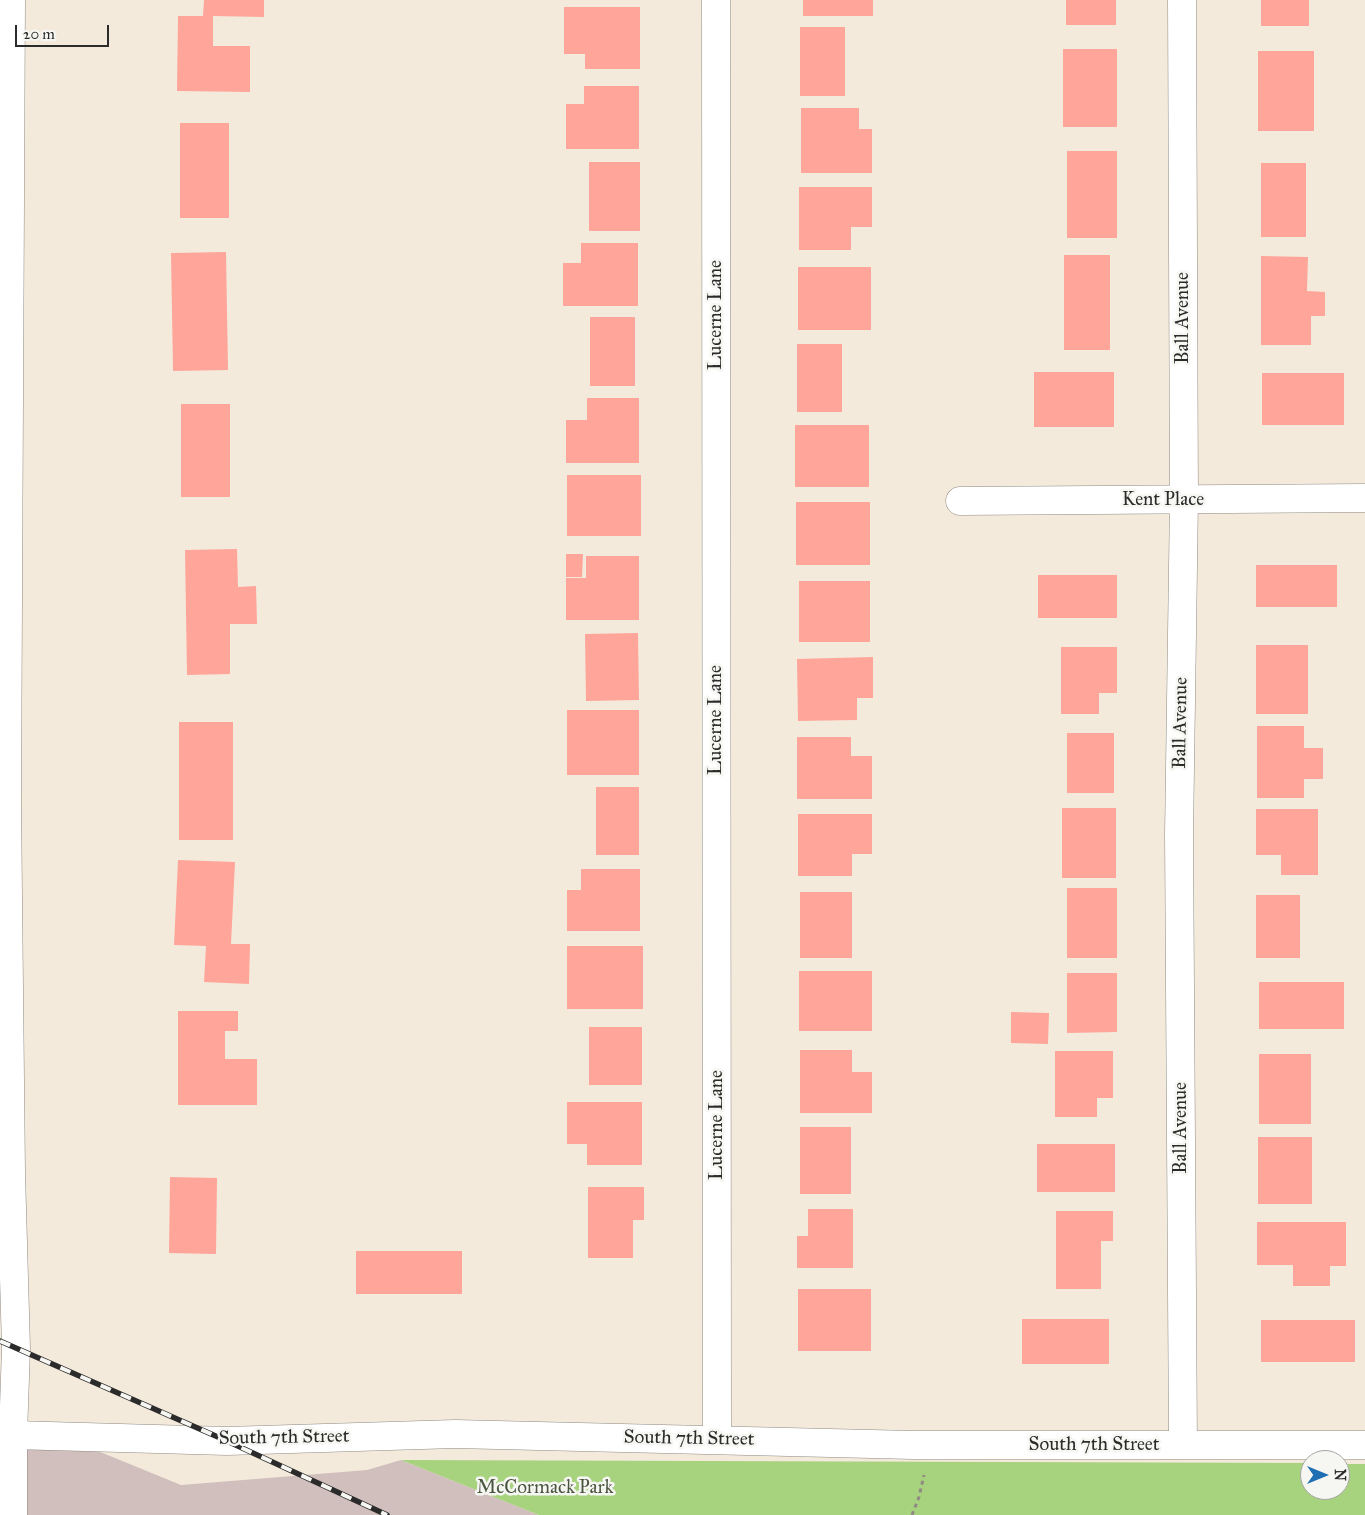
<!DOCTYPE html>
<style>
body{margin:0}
#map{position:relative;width:1365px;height:1515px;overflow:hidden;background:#f4eadb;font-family:"IM FELL Great Primer",serif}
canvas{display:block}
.north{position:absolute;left:1300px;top:1450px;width:50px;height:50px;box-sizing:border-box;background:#f6f6f2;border:1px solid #a5a5a2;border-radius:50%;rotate:90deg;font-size:14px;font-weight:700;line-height:20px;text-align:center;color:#2b2b2b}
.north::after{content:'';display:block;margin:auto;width:18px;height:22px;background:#1f6fb2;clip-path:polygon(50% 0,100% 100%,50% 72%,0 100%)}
.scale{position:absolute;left:15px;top:25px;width:94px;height:22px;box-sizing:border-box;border:2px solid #2b2b2b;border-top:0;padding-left:6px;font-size:15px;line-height:18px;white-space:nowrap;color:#2b2b2b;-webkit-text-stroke:4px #f6f6f2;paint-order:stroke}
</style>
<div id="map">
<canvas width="1365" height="1515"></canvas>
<div class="north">N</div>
<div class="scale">20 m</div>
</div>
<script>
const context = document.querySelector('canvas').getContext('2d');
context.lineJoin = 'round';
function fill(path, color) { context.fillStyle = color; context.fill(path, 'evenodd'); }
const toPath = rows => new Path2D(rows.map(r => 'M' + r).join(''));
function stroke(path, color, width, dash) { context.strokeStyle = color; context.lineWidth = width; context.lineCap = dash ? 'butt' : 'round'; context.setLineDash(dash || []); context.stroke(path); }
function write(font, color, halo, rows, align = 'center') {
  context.font = font + ' "IM FELL Great Primer",serif'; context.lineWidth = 5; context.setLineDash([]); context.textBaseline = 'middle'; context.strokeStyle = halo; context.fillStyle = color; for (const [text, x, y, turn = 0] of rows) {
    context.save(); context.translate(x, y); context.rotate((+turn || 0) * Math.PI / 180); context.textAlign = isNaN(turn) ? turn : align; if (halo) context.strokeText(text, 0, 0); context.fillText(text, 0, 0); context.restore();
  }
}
fill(toPath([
 [0,1411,181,1485,367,1470,401,1460,539,1515,0,1515]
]), '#d1bfbd');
fill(toPath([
 [401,1460,1310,1463,1310,1490,1340,1490,1340,1464,1365,1464,1365,1515,539,1515]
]), '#a7d27e');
fill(toPath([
 [204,0,264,0,264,17,213,16,213,46,250,46,250,92,177,91,178,16,203,16],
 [803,0,873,0,873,16,803,16],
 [1066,0,1116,0,1116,25,1066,25],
 [1261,0,1309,0,1309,26,1261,26],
 [564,7,640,7,640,69,585,69,585,54,564,54],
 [800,27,845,27,845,96,800,96],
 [1063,49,1117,49,1117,127,1063,127],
 [1258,51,1314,51,1314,131,1258,131],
 [584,86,639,86,639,149,566,149,566,104,584,104],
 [801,108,859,108,859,129,872,129,872,173,801,173],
 [180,123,229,123,229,218,180,218],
 [1067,151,1117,151,1117,238,1067,238],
 [589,162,640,162,640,231,589,231],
 [1261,163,1306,163,1306,237,1261,237],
 [799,187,872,187,872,227,851,227,851,250,799,250],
 [581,243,638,243,638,306,563,306,563,263,581,263],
 [226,252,228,370,173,371,171,253],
 [1064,255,1110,255,1110,350,1064,350],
 [1261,256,1308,257,1307,291,1325,292,1325,316,1311,316,1311,345,1261,345],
 [798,267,871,267,871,330,798,330],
 [590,317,635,317,635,386,590,386],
 [797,344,842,344,842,412,797,412],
 [1034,372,1114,372,1114,427,1034,427],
 [1262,373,1344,373,1344,425,1262,425],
 [587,398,639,398,639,463,566,463,566,420,587,420],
 [181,404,230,404,230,497,181,497],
 [795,425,869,425,869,487,795,487],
 [567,475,641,475,641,536,567,536],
 [796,502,870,502,870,565,796,565],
 [237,549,238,587,256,586,257,624,230,624,230,674,187,675,185,550],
 [566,554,583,554,582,577,566,577],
 [586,556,639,556,639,620,566,620,566,578,586,578],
 [1256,565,1337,565,1337,607,1256,607],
 [1038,575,1117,575,1117,618,1038,618],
 [799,581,870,581,870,642,799,642],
 [638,633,639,700,586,701,585,634],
 [1256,645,1308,645,1308,714,1256,714],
 [1061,647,1117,647,1117,693,1099,693,1099,714,1061,714],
 [873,657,873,698,857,698,857,720,798,721,797,659],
 [567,710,639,710,639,775,567,775],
 [179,722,233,722,233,840,179,840],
 [1257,726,1304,726,1304,748,1323,748,1323,779,1304,779,1304,798,1257,798],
 [1067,733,1114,733,1114,793,1067,793],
 [797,737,851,737,851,756,872,756,872,799,797,799],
 [596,787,639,787,639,855,596,855],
 [1062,808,1116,808,1116,878,1062,878],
 [1256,809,1318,809,1318,875,1281,875,1281,855,1256,855],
 [798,814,872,814,872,854,852,854,852,876,798,876],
 [178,860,235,862,231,944,250,944,249,984,204,982,206,946,174,945],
 [581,869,640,869,640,931,567,931,567,890,581,890],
 [1067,888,1117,888,1117,958,1067,958],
 [800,892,852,892,852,958,800,958],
 [1256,895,1300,895,1300,958,1256,958],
 [567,946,643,946,643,1009,567,1009],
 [799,971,872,971,872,1031,799,1031],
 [1067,973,1117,973,1117,1032,1067,1033],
 [1259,982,1344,982,1344,1029,1259,1029],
 [178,1011,238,1011,238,1031,225,1031,225,1059,257,1059,257,1105,178,1105],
 [1011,1012,1049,1013,1048,1044,1011,1043],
 [589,1027,642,1027,642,1085,589,1085],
 [800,1050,852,1050,852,1072,872,1072,872,1113,800,1113],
 [1055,1051,1113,1051,1113,1098,1097,1098,1097,1117,1055,1117],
 [1259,1054,1311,1054,1311,1124,1259,1124],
 [567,1102,642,1102,642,1165,587,1165,587,1144,567,1144],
 [800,1127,851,1127,851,1194,800,1194],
 [1258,1137,1312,1137,1312,1204,1258,1204],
 [1037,1144,1115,1144,1115,1192,1037,1192],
 [170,1177,217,1178,216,1254,169,1253],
 [588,1187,644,1187,644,1220,633,1220,633,1258,588,1258],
 [808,1209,853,1209,853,1268,797,1268,797,1236,808,1236],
 [1056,1211,1113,1211,1113,1241,1101,1241,1101,1289,1056,1289],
 [1257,1222,1346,1222,1346,1266,1330,1266,1330,1286,1293,1286,1293,1265,1257,1265],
 [356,1251,462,1251,462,1294,356,1294],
 [798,1289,871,1289,871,1351,798,1351],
 [1022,1319,1109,1319,1109,1364,1022,1364],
 [1261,1320,1355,1320,1355,1362,1261,1362]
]), '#ffa59a');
const minor = toPath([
 [716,0,717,1440],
 [1182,0,1184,500,1179,835,1183,1445],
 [960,501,1365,498],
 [13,1435,227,1441,455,1434,913,1445,1365,1445]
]);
const tertiary = toPath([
 [11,0,7,802,11,1173,16,1348,13,1435,13,1515]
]);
stroke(minor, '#908a83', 29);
stroke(tertiary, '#908a83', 29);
stroke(toPath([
 [912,1515,919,1497,924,1475]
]), '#908a83', 3, [4, 4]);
stroke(minor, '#fff', 28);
stroke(tertiary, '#fff', 28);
const rail = toPath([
 [0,1341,227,1441,387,1515]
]);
stroke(rail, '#2b2b2b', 5.5);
stroke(rail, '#f6f6f2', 4, [11]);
write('19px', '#2b2b2b', '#f6f6f2', [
 ["Lucerne Lane",716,315,-90],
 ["Ball Avenue",1183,318,-90],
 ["Kent Place",1163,500],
 ["Lucerne Lane",716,720,-90],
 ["Ball Avenue",1181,723,-89],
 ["Lucerne Lane",717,1125,-90],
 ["Ball Avenue",1181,1128,-90],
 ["South 7th Street",284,1438,-1],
 ["South 7th Street",689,1439,1],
 ["South 7th Street",1094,1445]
]);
write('19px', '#4a5540', '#f6f6f2', [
 ["McCormack Park",545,1488]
]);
</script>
